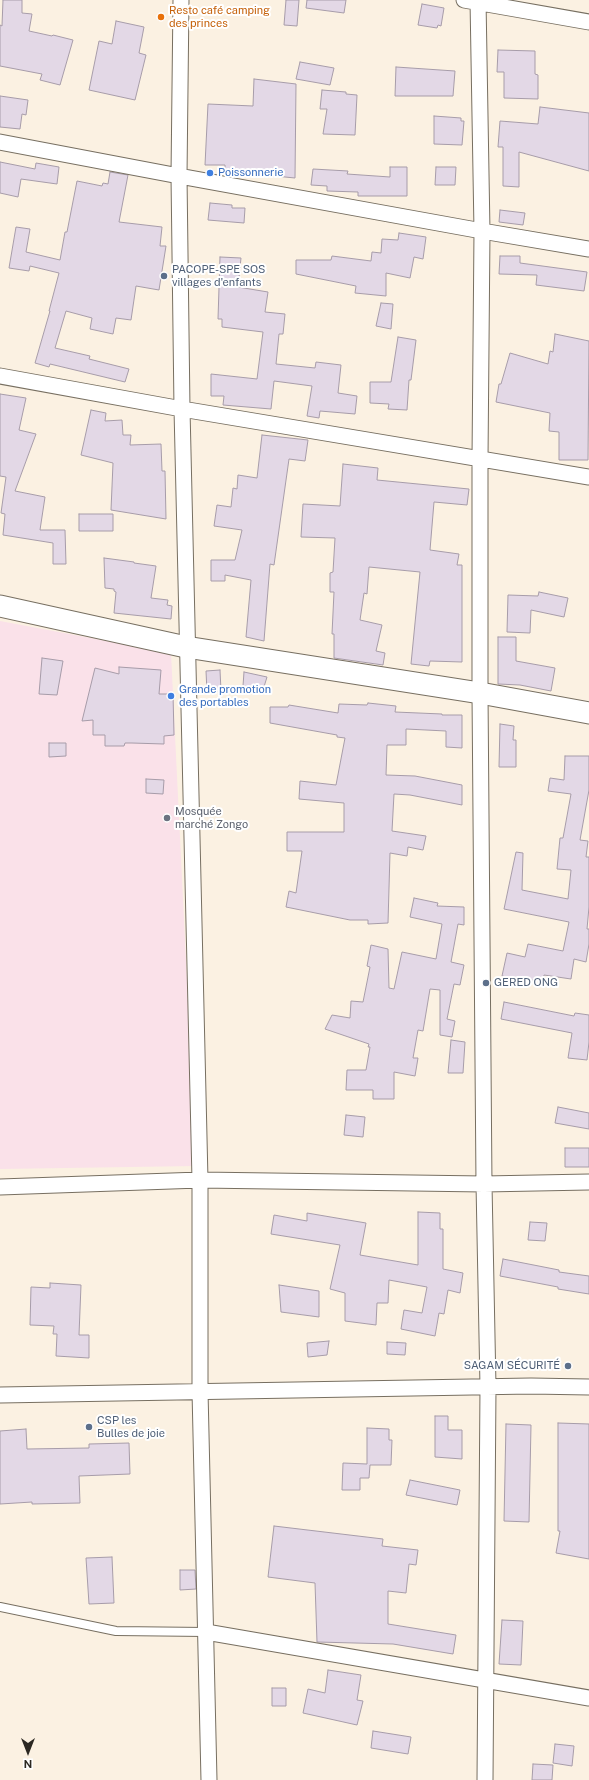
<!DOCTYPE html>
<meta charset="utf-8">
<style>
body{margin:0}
#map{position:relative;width:589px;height:1780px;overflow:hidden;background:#fbf1e2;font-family:"Public Sans",sans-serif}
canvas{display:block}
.north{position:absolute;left:8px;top:1732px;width:40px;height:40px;-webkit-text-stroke:3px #fff;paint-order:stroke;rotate:180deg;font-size:11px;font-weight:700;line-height:16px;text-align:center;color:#2b2822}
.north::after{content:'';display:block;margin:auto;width:14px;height:18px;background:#2b2822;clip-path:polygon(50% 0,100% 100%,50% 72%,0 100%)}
</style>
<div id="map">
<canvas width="589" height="1780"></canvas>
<div class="north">N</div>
</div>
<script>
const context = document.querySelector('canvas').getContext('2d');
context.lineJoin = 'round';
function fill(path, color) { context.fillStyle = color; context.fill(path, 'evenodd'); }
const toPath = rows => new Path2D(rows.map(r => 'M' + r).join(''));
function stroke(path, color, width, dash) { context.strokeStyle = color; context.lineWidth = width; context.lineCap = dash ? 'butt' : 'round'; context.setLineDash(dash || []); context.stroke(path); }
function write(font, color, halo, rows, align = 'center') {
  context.font = font + ' "Public Sans",sans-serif'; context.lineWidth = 4; context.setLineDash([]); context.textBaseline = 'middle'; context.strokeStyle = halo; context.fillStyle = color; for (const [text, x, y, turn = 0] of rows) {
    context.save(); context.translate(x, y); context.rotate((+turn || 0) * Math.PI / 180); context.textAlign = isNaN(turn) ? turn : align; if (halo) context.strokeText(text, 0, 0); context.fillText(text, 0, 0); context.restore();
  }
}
fill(toPath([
 [0,621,171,653,196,1166,0,1169]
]), '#fae1e9');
const building = toPath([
 [3,0,22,0,22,13,32,14,29,31,52,36,53,35,73,40,60,85,40,80,42,74,0,66,0,25,2,26,3,0],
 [286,0,299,0,297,26,284,25,286,0],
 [307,0,346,0,344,13,306,8,307,0],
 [422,4,444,8,441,26,438,25,437,28,418,25,422,4],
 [116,21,144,27,139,53,146,55,135,100,89,90,99,41,112,44,116,21],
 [498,50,535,51,535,74,538,75,538,99,504,98,504,72,497,72,498,50],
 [300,62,334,68,330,85,296,79,300,62],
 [396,67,455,71,453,96,395,96,396,67],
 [254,79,296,84,295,178,255,174,255,171,225,169,225,165,205,165,208,104,253,106,254,79],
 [322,90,346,92,346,94,357,95,355,135,323,134,327,109,320,109,322,90],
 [0,96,28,100,26,115,22,114,20,129,0,127,0,96],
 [540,107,589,113,589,171,519,152,519,187,503,186,503,147,498,147,500,121,538,124,540,107],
 [434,116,461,118,461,121,464,121,462,145,434,144,434,116],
 [0,162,35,169,36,163,59,167,57,184,21,179,18,197,0,193,0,162],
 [390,167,407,167,407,196,358,196,358,192,327,191,327,186,311,185,313,169,348,171,347,174,390,177,390,167],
 [436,167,456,167,455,185,435,185,436,167],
 [110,172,128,175,119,222,162,227,160,246,166,246,159,290,136,286,131,320,116,318,113,334,90,329,92,318,66,311,55,348,90,356,89,359,129,369,125,382,50,364,49,367,35,363,50,311,49,311,59,273,30,266,29,271,9,268,16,227,30,229,26,252,60,260,65,232,67,232,77,181,102,186,103,183,108,184,110,172],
 [210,203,232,205,232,208,245,208,244,223,208,220,210,203],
 [500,210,525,213,523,225,499,222,500,210],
 [399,233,426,237,423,259,414,257,410,278,386,273,386,296,355,293,356,286,296,274,296,260,331,260,332,256,371,261,372,252,381,253,382,239,398,240,399,233],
 [500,256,520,256,520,263,587,272,584,291,536,285,537,275,499,274,500,256],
 [220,257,241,258,238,287,268,292,265,312,285,314,283,334,279,334,276,364,315,368,316,362,341,365,338,393,357,396,355,414,320,411,319,418,307,416,312,386,274,381,271,409,223,405,224,396,211,396,211,374,257,379,263,332,222,327,222,319,218,319,220,257],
 [381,303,393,304,391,329,376,326,381,303],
 [555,334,589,341,588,460,559,460,559,432,549,431,550,413,496,402,499,384,501,384,510,353,548,364,550,351,553,352,555,334],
 [398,337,416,340,411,380,409,380,407,410,388,409,389,404,370,403,370,382,391,382,398,337],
 [0,394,26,398,19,430,36,434,15,491,45,497,40,530,65,530,66,564,53,564,53,543,3,535,5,514,1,513,6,477,0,476,0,394],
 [91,410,106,413,105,421,122,420,123,435,131,435,130,445,161,444,162,471,165,471,166,519,111,510,113,463,81,455,91,410],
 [262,435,308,440,305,461,289,459,274,565,270,564,264,641,246,637,251,580,225,575,225,581,211,581,211,560,235,560,242,530,214,526,217,505,231,507,233,488,237,489,238,475,257,478,262,435],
 [343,464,378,468,377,480,469,489,467,505,434,502,430,550,459,554,457,565,462,565,462,662,430,661,429,666,411,664,420,572,369,567,367,594,364,593,360,620,382,625,376,651,385,653,383,665,334,658,334,634,332,634,334,592,330,592,330,573,333,572,335,538,301,537,303,504,340,506,343,464],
 [79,514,113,514,113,531,79,531,79,514],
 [104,558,134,562,134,563,156,566,151,598,168,600,167,605,172,606,171,619,114,613,116,592,114,591,114,589,105,588,104,558],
 [539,592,568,598,564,617,531,610,530,633,507,632,508,595,538,596,539,592],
 [498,637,516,637,516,661,555,668,551,691,520,685,498,684,498,637],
 [42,658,63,661,57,695,39,694,42,658],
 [119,667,161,670,159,694,173,694,174,735,164,736,164,744,132,743,125,743,124,746,105,746,105,735,93,735,93,720,82,721,95,668,119,674,119,667],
 [220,670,221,691,207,692,206,671,220,670],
 [244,672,267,677,263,690,243,686,244,672],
 [368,703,396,706,395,712,442,714,442,715,462,715,462,748,446,747,446,731,406,729,406,745,387,745,386,775,415,776,462,785,462,805,410,795,394,794,392,831,426,836,423,850,408,847,407,856,390,853,388,923,368,924,368,920,350,920,286,907,289,891,296,893,302,851,287,851,287,832,344,832,344,803,299,799,300,781,336,785,345,738,337,737,337,735,270,723,270,707,288,707,289,705,338,713,339,704,367,705,368,703],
 [500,724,514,726,513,740,516,740,516,767,499,767,500,724],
 [49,743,66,743,66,756,49,757,49,743],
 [565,756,589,756,589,790,580,840,588,841,586,857,589,857,589,907,587,929,589,929,589,944,586,962,574,959,571,979,544,975,543,981,533,979,532,982,502,976,507,953,525,957,528,944,563,951,569,922,504,909,516,852,523,853,522,890,568,899,571,870,557,869,560,838,563,838,571,794,548,791,550,778,564,780,565,756],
 [146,779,164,780,163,794,146,793,146,779],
 [414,898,438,903,437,906,464,907,464,925,458,924,451,962,464,965,460,985,454,984,447,1019,455,1021,452,1037,440,1035,440,990,430,989,423,1031,418,1030,413,1058,418,1058,415,1076,394,1072,394,1099,373,1099,373,1090,346,1090,347,1070,366,1070,370,1047,368,1047,369,1044,325,1029,332,1015,350,1018,351,1001,363,1002,370,967,367,966,371,945,388,949,389,988,394,989,402,952,436,959,442,924,410,917,414,898],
 [504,1002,574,1016,575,1013,589,1015,589,1042,587,1060,568,1058,572,1033,501,1019,504,1002],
 [451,1040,465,1042,463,1073,448,1073,451,1040],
 [558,1107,589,1113,589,1129,555,1123,558,1107],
 [346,1115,365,1117,363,1137,344,1135,346,1115],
 [565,1148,589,1148,589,1167,565,1167,565,1148],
 [418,1212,440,1213,440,1229,443,1229,443,1269,463,1273,460,1293,448,1290,444,1314,439,1313,435,1336,401,1329,404,1310,422,1313,427,1287,389,1280,388,1303,377,1303,376,1325,345,1321,345,1293,330,1289,340,1245,271,1234,274,1215,307,1221,307,1213,366,1223,360,1255,418,1265,418,1212],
 [530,1222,547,1223,545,1241,528,1240,530,1222],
 [503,1259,559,1270,559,1272,589,1276,589,1294,558,1289,558,1287,500,1276,503,1259],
 [50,1283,81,1285,79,1335,89,1335,89,1358,56,1356,57,1334,53,1334,54,1326,30,1325,31,1287,50,1288,50,1283],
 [279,1285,319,1291,319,1317,281,1312,279,1285],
 [329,1341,327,1355,308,1357,307,1343,329,1341],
 [387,1342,406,1343,405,1355,387,1354,387,1342],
 [435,1416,448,1416,448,1430,462,1430,462,1459,435,1457,435,1416],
 [558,1423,589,1424,589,1559,556,1553,560,1531,558,1531,558,1423],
 [506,1424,531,1425,529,1522,504,1521,506,1424],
 [367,1428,389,1429,389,1440,392,1440,391,1465,370,1465,369,1478,360,1478,360,1490,342,1490,343,1463,367,1464,367,1428],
 [26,1429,27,1449,89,1448,89,1444,129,1443,130,1474,79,1476,80,1503,32,1504,32,1502,0,1504,0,1431,26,1429],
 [410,1480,460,1490,457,1505,406,1495,410,1480],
 [274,1526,383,1539,382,1546,418,1550,416,1565,409,1564,406,1593,388,1591,388,1624,456,1635,453,1654,393,1644,317,1642,315,1583,268,1577,274,1526],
 [112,1557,114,1603,89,1604,86,1558,112,1557],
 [180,1570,195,1570,196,1589,180,1590,180,1570],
 [502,1620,523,1621,521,1665,499,1664,502,1620],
 [328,1670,361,1675,357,1700,363,1701,357,1725,303,1713,308,1689,325,1693,328,1670],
 [272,1688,286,1688,286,1706,272,1706,272,1688],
 [373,1731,411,1737,408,1754,371,1748,373,1731],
 [555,1744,574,1746,572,1766,553,1763,555,1744],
 [533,1764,553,1765,552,1780,532,1780,533,1764]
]);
fill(building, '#e3d8e6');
stroke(building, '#a79ca9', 1);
const lane = toPath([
 [0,1607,116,1631,206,1632]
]);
const street = toPath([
 [181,0,179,176,182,409,200,1180,200,1391,209,1780],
 [464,0,589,22],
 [478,0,482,231,480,459,480,693,484,1184,488,1387,485,1780],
 [0,142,179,176,482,231,589,249],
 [0,376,182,409,589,477],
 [0,1187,200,1180,484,1184,589,1182],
 [0,1395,531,1386,589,1387],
 [206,1632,589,1698]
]);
const secondary = toPath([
 [0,606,186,647,480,693,589,713]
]);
stroke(lane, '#776f61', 10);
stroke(street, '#776f61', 17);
stroke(secondary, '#776f61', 23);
stroke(lane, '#fff', 8);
stroke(street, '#fff', 15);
stroke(secondary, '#fff', 21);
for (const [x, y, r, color] of [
 [161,17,4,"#e8710a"],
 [210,173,4,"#3f7fe0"],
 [164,276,4,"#5c6f8a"],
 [171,696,4,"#3f7fe0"],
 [167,818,4,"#6b7280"],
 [486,983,4,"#5c6f8a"],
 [568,1366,4,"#5c6f8a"],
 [89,1427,4,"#5c6f8a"]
]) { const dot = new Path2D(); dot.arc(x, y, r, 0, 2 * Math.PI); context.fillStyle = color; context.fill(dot); stroke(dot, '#fff', 1.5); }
write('11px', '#c56008', '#fff', [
 ["Resto café camping",169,11],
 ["des princes",169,24]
], 'left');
write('11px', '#366cbe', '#fff', [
 ["Poissonnerie",218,173],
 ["Grande promotion",179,690],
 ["des portables",179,703]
], 'left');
write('11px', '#4e5e75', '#fff', [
 ["PACOPE-SPE SOS",172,270],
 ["villages d'enfants",172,283],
 ["GERED ONG",494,983],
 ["SAGAM SÉCURITÉ",560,1366,"right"],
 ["CSP les",97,1421],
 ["Bulles de joie",97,1434]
], 'left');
write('11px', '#5b616d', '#fff', [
 ["Mosquée",175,812],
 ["marché Zongo",175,825]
], 'left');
</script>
